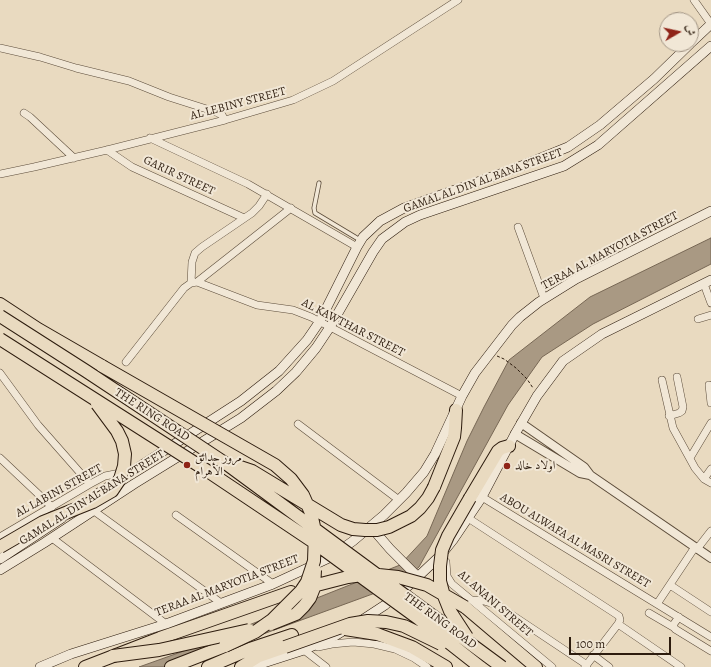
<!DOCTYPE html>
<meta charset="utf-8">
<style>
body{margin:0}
#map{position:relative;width:711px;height:667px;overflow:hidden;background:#e9dac0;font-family:Alegreya,Amiri,serif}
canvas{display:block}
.north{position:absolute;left:659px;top:12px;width:40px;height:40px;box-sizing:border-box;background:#f1e7d6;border:1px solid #a39686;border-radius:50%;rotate:81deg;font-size:11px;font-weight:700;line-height:16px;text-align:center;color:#2d1c0e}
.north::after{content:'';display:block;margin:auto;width:14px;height:18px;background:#8f2418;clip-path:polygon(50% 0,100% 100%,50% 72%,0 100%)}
.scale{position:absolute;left:569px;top:637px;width:102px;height:18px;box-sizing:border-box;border:2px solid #2d1c0e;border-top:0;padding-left:5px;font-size:12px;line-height:14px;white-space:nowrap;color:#2d1c0e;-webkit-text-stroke:3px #f1e7d6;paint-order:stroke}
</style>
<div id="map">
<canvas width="711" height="667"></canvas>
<div class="north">ش</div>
<div class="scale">100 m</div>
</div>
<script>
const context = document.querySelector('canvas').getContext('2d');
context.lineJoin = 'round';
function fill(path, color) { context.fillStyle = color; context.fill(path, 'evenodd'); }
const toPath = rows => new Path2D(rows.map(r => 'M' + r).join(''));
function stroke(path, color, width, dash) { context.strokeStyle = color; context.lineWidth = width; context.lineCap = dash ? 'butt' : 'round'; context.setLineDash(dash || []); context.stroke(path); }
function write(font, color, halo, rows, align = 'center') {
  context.font = font + ' Alegreya,Amiri,serif'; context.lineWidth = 4; context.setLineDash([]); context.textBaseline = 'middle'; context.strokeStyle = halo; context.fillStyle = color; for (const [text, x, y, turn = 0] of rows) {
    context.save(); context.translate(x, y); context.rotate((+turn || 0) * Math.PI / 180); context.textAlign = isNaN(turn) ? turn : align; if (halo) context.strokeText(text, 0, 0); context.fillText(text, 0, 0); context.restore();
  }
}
const water = toPath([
 [711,238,711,264,593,324,542,357,508,405,419,567,397,585,173,667,139,667,181,652,400,565,427,536,467,441,484,407,509,360,590,297,711,238]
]);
fill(water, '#a99983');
stroke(water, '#776754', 1);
const service = toPath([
 [319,183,314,208,315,213,360,240]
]);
const minor = toPath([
 [694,0,711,24],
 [0,48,40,57,76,68,129,81,169,97,216,112,222,115,225,120],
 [24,113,30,117,74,158],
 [150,138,248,184,357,247],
 [107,150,132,167,244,218],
 [0,174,34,167,107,150,225,120,293,100,333,81,458,0],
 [518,227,544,298],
 [197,282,291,208],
 [191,283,192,262,195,253,202,247,252,213,259,206,267,194],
 [704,284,711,303],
 [698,319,711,315],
 [126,362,184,288,191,283,197,282,257,305,293,310,311,317,462,396],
 [0,373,38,425,90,484],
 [662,380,673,428,695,468,704,479,711,483],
 [709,385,711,403],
 [669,416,679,413,682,411,683,407,677,377],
 [298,424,399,500],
 [0,458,52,507],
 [690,458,711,423],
 [704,479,711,469],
 [482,497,711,637],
 [94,511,221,603],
 [176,515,273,584],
 [468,518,619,616,620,620,618,624,585,667],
 [0,537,90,484,105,476,125,472],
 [52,538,166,624],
 [697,549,711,531],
 [446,562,447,576,452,584,552,667],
 [670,585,711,612],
 [472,600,484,601,497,605,587,665],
 [657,604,695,547],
 [649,613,673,627],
 [679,617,673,625,675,629,711,651],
 [618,624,681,667],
 [318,647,332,644,353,642,374,644,395,649,414,658,427,667],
 [304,650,326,667],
 [593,655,609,667]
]);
const tertiary = toPath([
 [521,423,584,467,590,475,711,558],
 [515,434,580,473,590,475]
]);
const secondary = toPath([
 [691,43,711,24],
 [97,494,241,401,279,371,307,340,320,321,357,247,363,237,380,221,404,208,514,169,568,147,600,125,654,79,690,44],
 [371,527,390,549,418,577],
 [0,559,62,518],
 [0,570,44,543,134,484,241,418,276,391,296,372,316,348,330,327,373,252,382,239,405,222,420,215,564,166,598,145,711,46],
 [359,622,385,605,407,587,441,555,453,540,482,497,515,434,537,396,563,361,602,334,711,280],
 [40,667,71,654,166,624,273,584,329,558,353,541,384,515,406,493,424,472,435,454,462,396,475,373,512,325,520,317,539,302,576,279,711,211],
 [251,667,304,650,335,636,348,628]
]);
const motorway = toPath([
 [0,304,38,329,102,366],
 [434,487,454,437,455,428,456,410],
 [470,498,498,451,502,448,509,446],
 [465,607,536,667],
 [377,634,412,647,446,667],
 [85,667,160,638,291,592],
 [171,667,225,646],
 [208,667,250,649,292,635],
 [241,667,259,656,285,647]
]);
stroke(service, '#5c4c3a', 5);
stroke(minor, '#5c4c3a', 8);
stroke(tertiary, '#5c4c3a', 10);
stroke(secondary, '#2d1c0e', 10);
stroke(motorway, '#2d1c0e', 14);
stroke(toPath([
 [497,356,504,359,516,368,527,379,533,388]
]), '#2d1c0e', 1, [3, 2]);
stroke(service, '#f1e7d6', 3.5);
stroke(minor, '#f1e7d6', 7);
stroke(tertiary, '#f1e7d6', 8);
stroke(secondary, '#f1e7d6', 9);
stroke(motorway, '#e9dac0', 12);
const motorwayBridge = toPath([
 [0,316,86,371,228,465,502,667],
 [0,339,209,472,312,541,419,619,480,667],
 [102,366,275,465,291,479,303,495,311,513,315,531,314,561,307,582,301,591,272,620,255,632,225,646],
 [237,466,252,471,341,525,353,529,365,530,377,530,389,527,411,516,420,508,428,498,434,487],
 [0,547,43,522,93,502,112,491,120,479,124,466,125,454,122,441,117,431,97,404],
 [309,587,348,577,369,574,398,577,427,585,465,607],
 [271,624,296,614,304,606,310,598,314,588,315,570],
 [345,629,377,634],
 [467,637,450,611,444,596,440,581,440,566,442,550,448,536,470,498],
 [285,647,350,624,368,621,386,622,404,626,441,644],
 [113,656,159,650,249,630]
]);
stroke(motorwayBridge, '#2d1c0e', 14, []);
stroke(motorwayBridge, '#e9dac0', 12);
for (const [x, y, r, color] of [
 [187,465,4,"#8f2418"],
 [507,466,4,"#8f2418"]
]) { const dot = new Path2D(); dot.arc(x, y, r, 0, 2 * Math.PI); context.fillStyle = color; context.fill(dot); stroke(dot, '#f1e7d6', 1.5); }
write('12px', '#2d1c0e', '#f1e7d6', [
 ["AL LEBINY STREET",238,104,-15],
 ["GARIR STREET",179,176,25],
 ["GAMAL AL DIN AL BANA STREET",483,181,-20],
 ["TERAA AL MARYOTIA STREET",610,251,-28],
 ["AL KAWTHAR STREET",353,328,27],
 ["THE RING ROAD",152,415,33],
 ["AL LABINI STREET",59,491,-29],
 ["GAMAL AL DIN AL BANA STREET",92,498,-32],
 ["ABOU ALWAFA AL MASRI STREET",575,541,31],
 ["TERAA AL MARYOTIA STREET",227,586,-21],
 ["AL ANANI STREET",495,604,41],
 ["THE RING ROAD",440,621,36]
]);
write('12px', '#2d1c0e', '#f1e7d6', [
 ["مرور حدائق",195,458],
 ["الأهرام",195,472],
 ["اولاد خالد",515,466]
], 'left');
</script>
